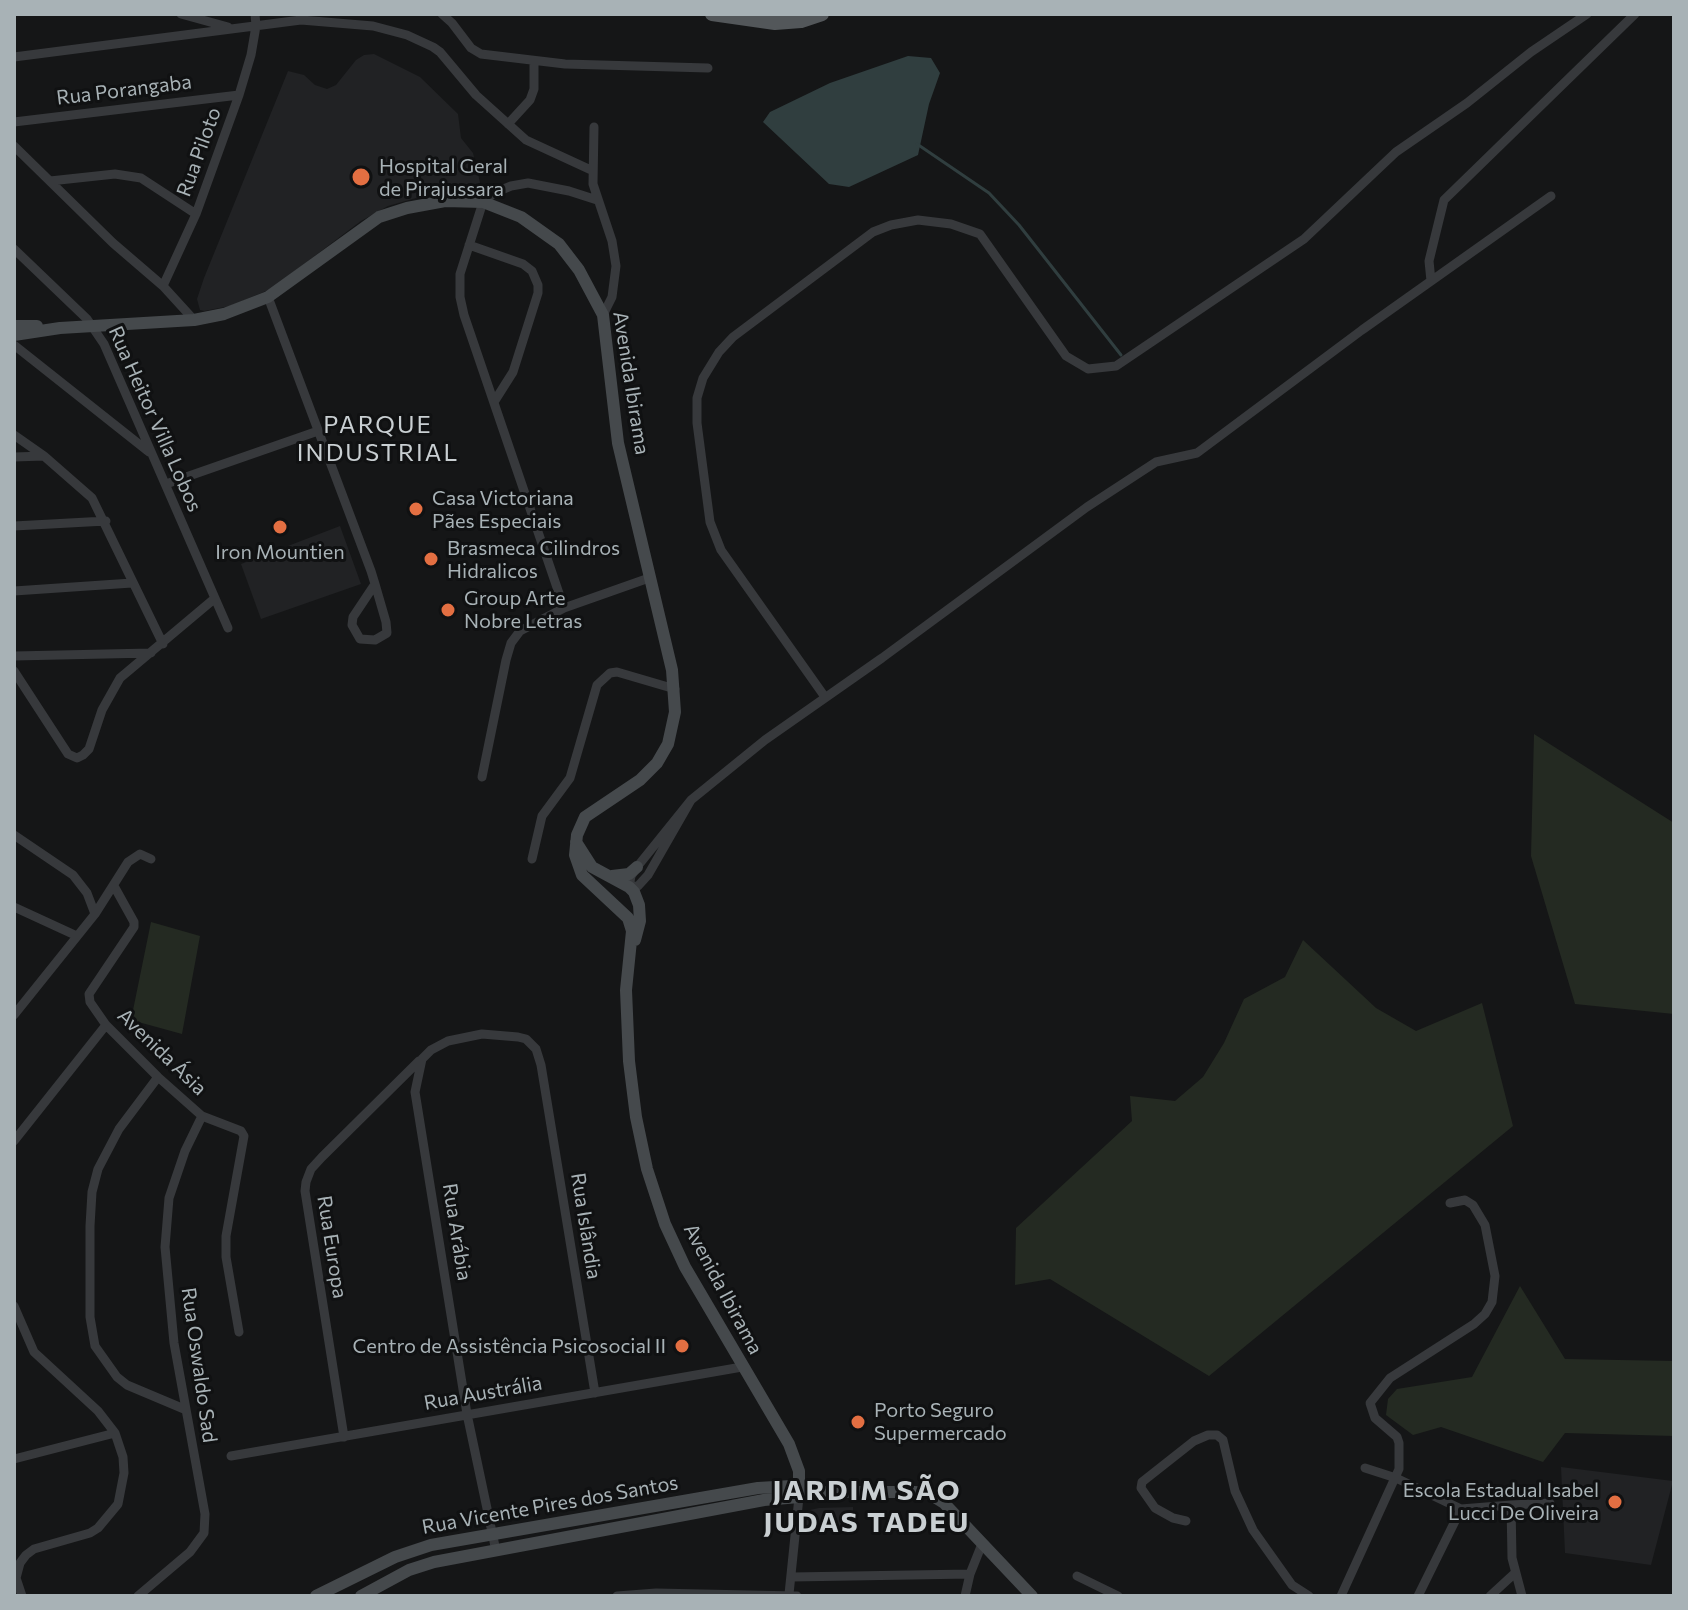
<!DOCTYPE html>
<meta charset="utf-8">
<style>
body{margin:0}
#map{position:relative;width:1688px;height:1610px;overflow:hidden;background:#151617;font-family:Commissioner,sans-serif}
canvas{display:block}
.frame{position:absolute;inset:0;border:16px solid #a8b2b6;pointer-events:none}
</style>
<div id="map">
<canvas width="1688" height="1610"></canvas>
<div class="frame"></div>
</div>
<script>
const context = document.querySelector('canvas').getContext('2d');
context.lineJoin = 'round';
function fill(path, color) { context.fillStyle = color; context.fill(path, 'evenodd'); }
const toPath = rows => new Path2D(rows.map(r => 'M' + r).join(''));
function stroke(path, color, width, dash) { context.strokeStyle = color; context.lineWidth = width; context.lineCap = dash ? 'butt' : 'round'; context.setLineDash(dash || []); context.stroke(path); }
function write(font, color, halo, rows, align = 'center') {
  context.font = font + ' Commissioner,sans-serif'; context.lineWidth = 6; context.setLineDash([]); context.textBaseline = 'middle'; context.strokeStyle = halo; context.fillStyle = color; for (const [text, x, y, turn = 0] of rows) {
    context.save(); context.translate(x, y); context.rotate((+turn || 0) * Math.PI / 180); context.textAlign = isNaN(turn) ? turn : align; if (halo) context.strokeText(text, 0, 0); context.fillText(text, 0, 0); context.restore();
  }
}
fill(toPath([
 [374,54,420,77,458,114,461,138,473,153,482,191,437,192,388,206,361,221,271,289,230,306,204,311,200,310,197,299,204,278,288,71,304,75,315,85,327,89,336,85,356,60,364,55],
 [340,526,361,584,261,619,241,564],
 [1561,1467,1673,1481,1651,1565,1565,1553],
 [853,1507,854,1532,802,1529,801,1512,819,1508]
]), '#212224');
fill(toPath([
 [1534,734,1674,823,1674,1014,1575,1004,1531,856],
 [151,922,200,936,182,1034,131,1020],
 [1303,940,1376,1008,1416,1031,1482,1003,1513,1126,1209,1376,1050,1279,1015,1285,1016,1228,1132,1121,1130,1096,1175,1101,1203,1077,1224,1043,1244,999,1285,977],
 [1520,1286,1565,1359,1674,1361,1674,1436,1565,1433,1543,1462,1441,1427,1413,1435,1386,1415,1388,1399,1397,1389,1472,1377]
]), '#242a22');
fill(toPath([
 [908,56,931,58,940,73,929,104,918,155,849,187,829,184,763,122,770,112,830,83]
]), '#303e3f');
stroke(toPath([
 [917,144,989,193,1019,225,1121,355]
]), '#303e3f', 3);
stroke(toPath([
 [181,14,228,27],
 [442,14,452,23,471,48,481,54,565,64,708,68],
 [14,57,301,20,373,26,407,35,433,47,440,52,476,95,526,140,591,170],
 [14,122,239,95],
 [508,124,530,100,534,89,534,61],
 [594,127,593,184,612,241,616,266,612,297,603,315],
 [14,146,113,243,163,286,194,320],
 [50,181,115,174,141,178,196,214],
 [469,245,523,264,532,271,538,285,538,293,513,372,494,402],
 [14,249,87,319,104,344,228,628],
 [1431,281,1429,261,1444,200,1635,14],
 [163,286,196,214,239,95,251,55,256,26,255,14],
 [268,297,371,571,375,584,386,622,387,633,375,640,360,639,352,625,353,617,375,584],
 [14,345,149,452],
 [14,435,44,456,92,498,163,644],
 [14,457,44,456],
 [166,484,318,431],
 [14,526,106,521],
 [14,591,132,583],
 [564,608,464,315,460,297,460,274,483,202,494,193,511,186,528,183,569,191,597,200],
 [14,656,151,653],
 [14,671,68,754,77,758,83,755,89,749,102,710,120,678,214,599],
 [825,697,721,550,710,522,697,423,697,398,703,378,719,352,733,337,873,232,891,225,918,220,951,224,980,234,1066,356,1088,369,1116,366,1304,239,1396,152,1467,103,1531,52,1587,14],
 [482,777,506,660,511,643,520,631,564,608,649,578],
 [691,800,648,875,638,886,629,887,631,876,637,867,691,800,765,740,882,658,1087,507,1156,462,1197,453,1362,330,1551,196],
 [14,835,73,875,87,893,95,914],
 [532,859,542,816,570,778,597,685,610,673,617,672,675,689],
 [114,886,134,922,134,927,89,994,90,1002,106,1025,158,1077,202,1116,241,1131,244,1136,226,1236,226,1257,239,1332],
 [14,907,77,936],
 [14,1015,95,914,128,862,140,854,151,859],
 [158,1077,119,1129,98,1169,92,1192,90,1226,90,1317,95,1346,117,1377,127,1385,184,1409],
 [14,1141,106,1025],
 [14,1306,34,1352,98,1411,115,1433,123,1457,124,1473,118,1504,98,1528,90,1533,34,1549,26,1555,20,1563,16,1578,22,1596],
 [344,1437,305,1191,306,1182,311,1169,322,1157,419,1061],
 [231,1456,742,1367],
 [14,1459,115,1433],
 [1365,1468,1396,1478,1461,1509,1511,1505,1512,1558,1522,1596],
 [1511,1505,1550,1503],
 [1186,1521,1173,1518,1155,1508,1141,1488,1142,1482,1194,1441,1208,1435,1217,1435,1223,1440,1235,1491,1253,1530,1292,1585,1309,1596],
 [496,1551,467,1414,415,1092,422,1059,431,1050,448,1041,482,1034,518,1037,526,1039,536,1049,541,1065,595,1393],
 [1077,1576,1118,1596],
 [792,1577,970,1574],
 [789,1594,799,1497],
 [138,1596,190,1552,204,1533,205,1514,174,1343,165,1247,169,1198,185,1151,202,1116],
 [617,1596,656,1593,797,1596],
 [965,1596,970,1574,982,1544],
 [1341,1596,1399,1469,1399,1443,1397,1437,1375,1418,1370,1403,1390,1378,1474,1324,1485,1314,1492,1302,1495,1276,1485,1225,1473,1205,1465,1200,1450,1203],
 [1418,1596,1461,1509],
 [1490,1596,1515,1573]
]), '#37393c', 9);
stroke(toPath([
 [14,326,37,326],
 [14,335,60,328,194,320,224,314,268,297,379,217,407,208,445,201,483,202,521,217,559,244,579,270,603,315,618,443,672,670,675,712,668,744,657,763,640,780,585,817,577,835,575,855,582,875,628,918,632,931,626,990,629,1061,636,1117,647,1169,665,1224,685,1267,789,1444,799,1471,799,1497],
 [576,842,592,867,629,887,634,892,639,905,640,921,635,940],
 [612,876,629,874,637,867],
 [316,1596,395,1557,431,1545,758,1488,791,1486,805,1489],
 [361,1596,409,1570,434,1562,764,1500,799,1497,820,1492,914,1492,928,1493,944,1503,1032,1596]
]), '#45494c', 12);
stroke(toPath([
 [712,14,775,23,801,21,822,14]
]), '#53575a', 14);
for (const [x, y, r, color] of [
 [361,177,10,"#e36f42"],
 [416,509,8,"#e36f42"],
 [280,527,8,"#e36f42"],
 [431,559,8,"#e36f42"],
 [448,610,8,"#e36f42"],
 [682,1346,8,"#e36f42"],
 [858,1422,8,"#e36f42"],
 [1615,1502,8,"#e36f42"]
]) { const dot = new Path2D(); dot.arc(x, y, r, 0, 2 * Math.PI); context.fillStyle = color; context.fill(dot); stroke(dot, '#101112', 3); }
write('20px', '#a8b2b6', '#101112', [
 ["Rua Porangaba",124,90,-7],
 ["Rua Piloto",199,152,-70],
 ["Avenida Ibirama",631,383,81],
 ["Rua Heitor Villa Lobos",155,419,66],
 ["Avenida Ásia",162,1052,44],
 ["Rua Islândia",586,1226,81],
 ["Rua Arábia",457,1232,81],
 ["Rua Europa",332,1247,81],
 ["Avenida Ibirama",723,1289,62],
 ["Rua Oswaldo Sad",199,1365,82],
 ["Rua Austrália",483,1393,-10],
 ["Rua Vicente Pires dos Santos",550,1505,-10]
]);
write('20px', '#a8b2b6', '#101112', [
 ["Hospital Geral",379,166],
 ["de Pirajussara",379,189],
 ["Casa Victoriana",432,498],
 ["Pães Especiais",432,521],
 ["Brasmeca Cilindros",447,548],
 ["Hidralicos",447,571],
 ["Iron Mountien",280,552,"center"],
 ["Group Arte",464,598],
 ["Nobre Letras",464,621],
 ["Centro de Assistência Psicosocial II",666,1346,"right"],
 ["Porto Seguro",874,1410],
 ["Supermercado",874,1433],
 ["Escola Estadual Isabel",1599,1490,"right"],
 ["Lucci De Oliveira",1599,1513,"right"]
], 'left');
context.letterSpacing = '2px';
write('24px', '#c9cfd2', '#101112', [
 ["PARQUE",378,425],
 ["INDUSTRIAL",378,453]
]);
context.letterSpacing = '0px';
context.letterSpacing = '2px';
write('bold 28px', '#c9cfd2', '#101112', [
 ["JARDIM SÃO",867,1491],
 ["JUDAS TADEU",867,1523]
]);
context.letterSpacing = '0px';
</script>
